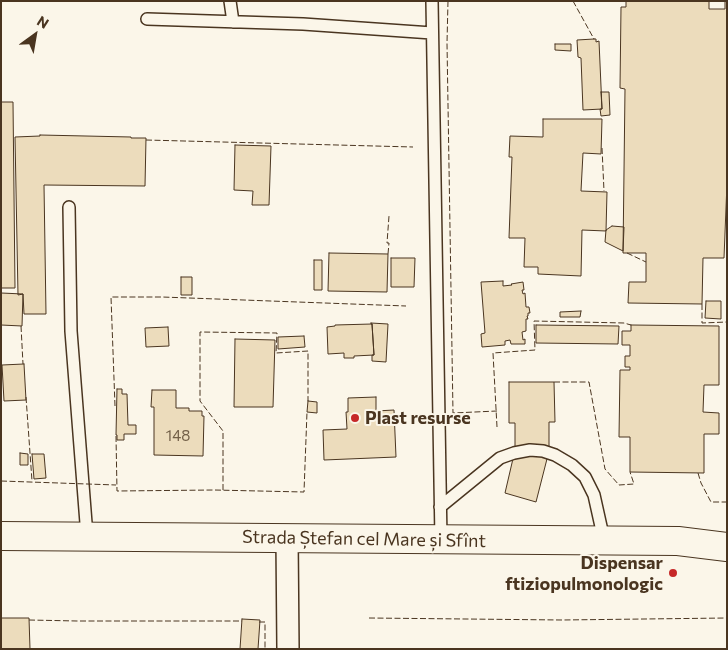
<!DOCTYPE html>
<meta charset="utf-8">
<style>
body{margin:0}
#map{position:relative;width:728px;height:650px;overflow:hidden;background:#fbf6e9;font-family:Commissioner,sans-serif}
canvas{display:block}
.frame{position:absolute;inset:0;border:2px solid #4a3520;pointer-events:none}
.north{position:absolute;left:10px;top:10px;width:50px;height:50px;-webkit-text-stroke:4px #fbf6e9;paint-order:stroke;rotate:32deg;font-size:14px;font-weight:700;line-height:20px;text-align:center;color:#4a3520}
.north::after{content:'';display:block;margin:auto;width:18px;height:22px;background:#4a3520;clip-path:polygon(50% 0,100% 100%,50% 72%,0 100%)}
</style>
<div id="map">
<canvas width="728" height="650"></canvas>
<div class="frame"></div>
<div class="north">N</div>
</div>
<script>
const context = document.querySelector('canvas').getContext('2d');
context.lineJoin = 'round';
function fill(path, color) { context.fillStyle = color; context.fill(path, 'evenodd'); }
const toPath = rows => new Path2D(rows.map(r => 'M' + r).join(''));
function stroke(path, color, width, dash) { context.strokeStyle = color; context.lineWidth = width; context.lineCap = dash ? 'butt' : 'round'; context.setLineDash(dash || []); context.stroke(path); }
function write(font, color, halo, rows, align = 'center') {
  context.font = font + ' Commissioner,sans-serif'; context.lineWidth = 4; context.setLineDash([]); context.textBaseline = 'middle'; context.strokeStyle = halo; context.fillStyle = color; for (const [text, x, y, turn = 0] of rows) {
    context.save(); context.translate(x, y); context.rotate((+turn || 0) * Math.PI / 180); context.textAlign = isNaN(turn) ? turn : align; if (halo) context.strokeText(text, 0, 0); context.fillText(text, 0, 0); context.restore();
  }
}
const building = toPath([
 [626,1,709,1,709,9,725,9,725,1,727,1,727,183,724,258,703,258,702,304,628,303,629,282,646,282,646,253,623,253,625,89,620,88,621,7,626,7,626,1],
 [594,39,596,39,596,42,599,41,602,109,583,110,581,58,578,57,577,40,594,39],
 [555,44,571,44,571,51,555,50,555,44],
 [601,92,609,92,610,115,601,116,600,109,602,109,601,92],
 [1,102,13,102,15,288,1,288,1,102],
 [543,119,602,119,601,154,583,153,581,191,607,192,606,231,582,230,581,276,538,274,538,267,524,267,525,238,509,238,512,157,509,157,510,136,543,137,543,119],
 [40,135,131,137,131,138,146,138,145,186,44,185,46,314,24,314,23,294,18,295,15,137,40,136,40,135],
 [235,145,271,146,269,205,252,205,253,191,234,190,235,145],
 [612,226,624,227,623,251,605,242,606,230,612,226],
 [329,253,388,254,387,292,328,291,329,253],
 [391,258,415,258,414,287,391,287,391,258],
 [314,260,322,260,322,290,314,290,314,260],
 [181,277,192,277,192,295,181,295,181,277],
 [503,281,503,286,512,285,511,284,523,282,524,290,522,290,523,294,525,293,526,307,529,307,530,313,528,313,528,316,527,316,528,319,526,319,526,331,522,332,523,340,525,339,525,344,511,344,510,340,505,341,505,345,482,347,481,334,485,333,481,282,503,281],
 [1,293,23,294,22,326,1,325,1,293],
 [706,301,721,301,721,319,705,318,706,301],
 [581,311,580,317,560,317,560,312,581,311],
 [371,323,388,324,386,362,372,361,372,355,374,355,372,324,371,324,371,323],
 [372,324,374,355,354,356,354,358,344,358,344,353,328,354,327,327,335,326,335,325,372,324],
 [536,325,619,326,618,344,536,343,536,325],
 [631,325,719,326,719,385,704,385,703,412,719,413,719,434,704,434,704,473,630,472,630,437,619,437,620,370,630,370,630,367,625,367,625,356,630,356,630,345,622,345,622,331,631,331,631,325],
 [168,327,169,346,146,347,145,328,168,327],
 [304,336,305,347,278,349,278,337,304,336],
 [235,339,275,340,273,407,234,407,235,339],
 [24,364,26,400,4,401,2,365,24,364],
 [509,382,554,382,555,422,549,422,549,451,536,502,505,493,515,450,515,423,509,423,509,382],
 [117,389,122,389,122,394,127,394,128,425,136,425,136,434,124,434,124,440,117,440,117,435,116,435,117,389],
 [152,390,176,390,176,408,189,408,189,411,202,411,202,416,204,416,203,456,154,455,154,407,151,407,152,390],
 [376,397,376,411,394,410,396,457,324,460,323,430,347,429,346,412,348,412,348,398,376,397],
 [308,401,317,402,317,413,307,412,308,401],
 [20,453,28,454,28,465,20,465,20,453],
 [32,454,44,454,46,478,34,479,32,454],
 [1,618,29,618,30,649,1,649,1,618],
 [242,619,260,620,258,649,240,649,242,619]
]);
fill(building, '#ecdcbc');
stroke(building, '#4a3520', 1);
const lane = toPath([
 [230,1,233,22],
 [432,1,441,540],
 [147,19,303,24,432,33],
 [69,207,71,331,87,536],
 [440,507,500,458,514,453,530,450,543,451,555,455,572,465,585,477,594,495,604,540]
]);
const street = toPath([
 [287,538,288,649]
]);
const primary = toPath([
 [1,536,678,541,727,547]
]);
stroke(lane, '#4a3520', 14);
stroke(street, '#4a3520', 24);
stroke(primary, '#4a3520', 30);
stroke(lane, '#fbf6e9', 11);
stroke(street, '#fbf6e9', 21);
stroke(primary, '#fbf6e9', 28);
stroke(toPath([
 [448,1,447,43,453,413,497,411],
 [573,1,594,39],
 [146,140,413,147],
 [602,148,604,191],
 [627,253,646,262],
 [388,254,389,243,387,243,389,216],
 [702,304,702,323,727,322],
 [21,326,23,364],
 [554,382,589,382,605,469,619,485,634,484,630,472],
 [26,397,32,481],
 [115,406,111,297,162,297,406,306],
 [497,427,493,353,535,350,534,321,624,323,631,325],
 [116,436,117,491,214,490,304,492,307,412],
 [698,473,701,483,711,502,727,502],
 [1,481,116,485],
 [223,490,223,431,200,401,200,332,277,333,276,353,308,351,308,401],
 [369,618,562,620,727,618],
 [29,620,77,621,242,621],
 [259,622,265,622,265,649]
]), '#4a3520', 1, [6, 2.5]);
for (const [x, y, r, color] of [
 [355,418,5,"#c62828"],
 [673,573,5,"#c62828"]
]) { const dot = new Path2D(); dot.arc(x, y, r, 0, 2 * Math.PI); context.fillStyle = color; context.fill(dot); stroke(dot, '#fbf6e9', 2); }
write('15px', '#725f47', null, [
 ["148",178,436]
]);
write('bold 18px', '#4a3520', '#fbf6e9', [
 ["Plast resurse",365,418],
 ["Dispensar",663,563,"right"],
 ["ftiziopulmonologic",663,584,"right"]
], 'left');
write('18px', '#4a3520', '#fbf6e9', [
 ["Strada Ștefan cel Mare și Sfînt",364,539,1]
]);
</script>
